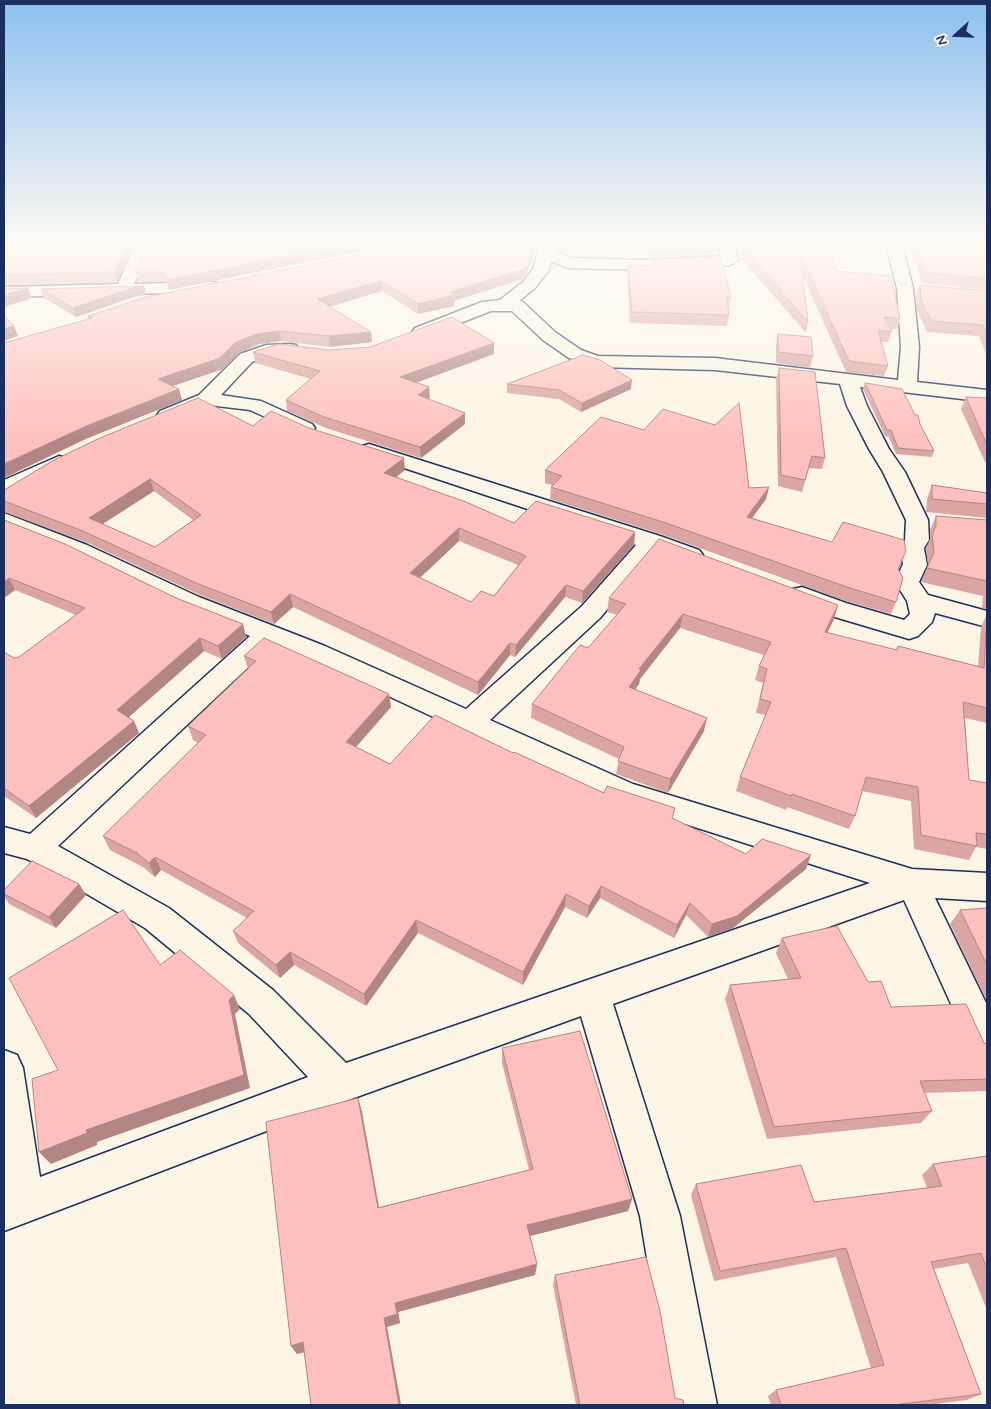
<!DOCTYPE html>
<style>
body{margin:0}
#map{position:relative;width:991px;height:1409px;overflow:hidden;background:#fcf5e5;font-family:Mynerve,sans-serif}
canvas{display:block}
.frame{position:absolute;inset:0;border:5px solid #1b2f5e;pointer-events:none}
.north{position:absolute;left:931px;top:10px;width:50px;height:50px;-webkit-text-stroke:4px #fcf5e5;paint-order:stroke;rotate:250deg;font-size:14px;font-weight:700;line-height:20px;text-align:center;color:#1b2f5e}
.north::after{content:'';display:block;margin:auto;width:18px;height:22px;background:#1b2f5e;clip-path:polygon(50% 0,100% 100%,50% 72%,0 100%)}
</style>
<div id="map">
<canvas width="991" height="1409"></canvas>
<div class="frame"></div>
<div class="north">N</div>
</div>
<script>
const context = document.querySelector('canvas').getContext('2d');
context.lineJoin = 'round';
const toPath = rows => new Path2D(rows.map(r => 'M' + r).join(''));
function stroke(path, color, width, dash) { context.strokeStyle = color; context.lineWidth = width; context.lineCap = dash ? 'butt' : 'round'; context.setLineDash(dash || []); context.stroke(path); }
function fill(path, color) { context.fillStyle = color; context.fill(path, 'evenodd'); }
const street = toPath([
 [135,245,151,245,134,284,212,282,218,283,220,287,218,291,212,292,4,297,4,287,118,284,135,245],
 [536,245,553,245,560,253,571,258,640,260,721,256,718,245,734,245,738,260,730,265,640,270,568,268,551,261,549,270,535,288,519,301,523,302,555,332,581,350,598,356,715,358,898,380,901,347,897,288,886,245,902,245,913,288,919,347,917,382,987,390,987,402,860,387,867,406,889,449,905,472,928,520,929,540,924,548,927,565,919,582,928,595,987,611,987,627,935,613,932,622,918,636,909,639,828,615,793,601,790,595,793,589,802,587,846,603,904,620,910,614,907,601,895,582,903,564,900,548,905,540,906,520,883,472,869,449,847,406,840,384,715,370,596,367,569,358,543,340,512,311,491,311,427,336,415,336,412,332,415,328,482,302,500,300,523,282,533,269,539,249,536,245],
 [290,344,296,345,299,349,296,353,269,355,252,362,221,395,261,401,312,424,315,428,312,432,305,434,298,432,250,410,208,405,167,421,160,419,157,415,160,411,199,395,240,354,266,345,290,344],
 [369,444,660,536,699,550,703,555,699,560,691,562,656,551,600,618,490,720,633,784,912,869,987,873,987,901,935,898,987,1005,987,1061,974,1055,904,900,613,1004,680,1216,717,1405,671,1405,640,1216,581,1016,340,1103,4,1231,4,1050,17,1055,23,1068,40,1177,308,1077,249,1014,145,928,27,859,4,853,4,827,30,834,250,636,181,609,71,555,4,528,4,513,87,545,199,597,325,646,466,709,582,606,636,545,362,454,359,450,362,446,369,444],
 [272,645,307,658,613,801,870,883,346,1063,273,990,169,908,58,846,272,645],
 [59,456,66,458,70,462,66,466,4,494,4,480,59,456]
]);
stroke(street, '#1b2f5e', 3);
fill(street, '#fcf5e5');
fill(toPath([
 [4,245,134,245,117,282,4,285],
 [390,245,169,290,166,282,138,282,135,272],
 [408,245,536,245,536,248,527,273,523,279,454,301,454,306,418,314,382,291,329,307,371,332,372,342,330,347,281,341,259,344,239,353,223,369,172,386,182,400,88,438,89,319,88,316],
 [644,245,716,245,714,254,648,258],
 [736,245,831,245,836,271,900,319,897,329,890,329,892,331,888,342,881,342,888,366,884,376,846,372,802,274,808,322,806,333,738,255],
 [909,245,987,245,987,290,922,283],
 [654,260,731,297,728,308,729,315,727,326,630,323,627,276,628,265,653,266],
 [920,285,987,291,987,357,979,336,927,332,917,310,916,296],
 [144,286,146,294,137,296,76,317,44,298,41,289],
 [778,334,813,356,810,368,776,363,776,345],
 [329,350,494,354,416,383,430,398,428,399,465,424,421,458,326,428,287,411,286,400,311,379,255,363,253,352],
 [779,368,825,458,822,469,809,468,802,492,778,486,776,379],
 [865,383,920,424,934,451,932,457,896,454,889,437,885,436,863,389],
 [507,384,631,389,581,412,559,399,507,393],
 [966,397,987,398,987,463,985,462,961,409],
 [253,426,405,470,396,477,514,523,635,532,634,545,582,603,565,597,515,657,510,655,478,695,293,607,274,624,200,595,88,543,4,512,4,490],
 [154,491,193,520,155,547,103,524],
 [459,541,518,565,494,596,471,602,420,578],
 [545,470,749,488,769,487,766,499,752,518,898,570,896,602,891,614,843,600,661,534,550,499,551,487,552,485,545,483],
 [932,485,987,493,987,518,926,512,927,499],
 [936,516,987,520,987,609,982,608,983,596,921,582,928,565,926,548,931,537,930,530],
 [4,520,176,598,243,624,246,637,222,659,204,651,129,717,134,721,139,733,36,818,4,796,4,652,14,658,19,657,76,615,15,590,4,598],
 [609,598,834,619,827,633,896,650,898,646,978,666,981,627,987,614,987,723,965,718,969,780,987,783,987,849,976,847,969,860,914,849,911,801,862,791,855,816,849,829,787,807,786,810,736,791,740,777,766,715,756,713,763,683,755,680,759,666,764,655,680,628,640,679,639,684,635,689,704,731,668,793,616,774,619,759,531,718,532,704,588,648,617,615,607,612],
 [244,656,389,694,391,707,356,747,390,764,513,753,604,793,673,819,746,854,806,869,733,928,708,937,686,915,674,938,600,898,587,918,565,907,523,985,418,933,366,1006,294,965,280,978,238,943,233,931,247,918,161,870,155,877,143,867,110,850,103,836,198,743,193,740,188,726,248,669],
 [79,884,86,895,56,928,9,904,4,896,4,890],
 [987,908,987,1001,950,924,960,910],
 [782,938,868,982,891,1007,987,1044,987,1091,924,1093,932,1111,921,1123,767,1139,725,999,730,985,788,979,776,953],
 [502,1048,632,1199,628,1211,530,1236,537,1264,535,1275,398,1312,400,1323,387,1327,401,1405,311,1405,304,1352,297,1354,291,1346,358,1098,362,1112,379,1207,529,1170,502,1063],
 [987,1156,987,1310,968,1263,934,1269,981,1394,967,1400,928,1405,771,1405,768,1396,776,1390,871,1368,836,1257,714,1281,691,1195,696,1184,814,1202,927,1188,922,1175,933,1164],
 [555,1275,675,1398,684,1405,576,1405,553,1285]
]), '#daa5a3');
fill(toPath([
 [127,245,134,245,117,282,114,272],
 [340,245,390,245,169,290,167,280],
 [534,245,536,245,536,248,527,273,523,279,454,301,454,306,418,314,418,304,450,292],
 [381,281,382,291,318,310,317,299],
 [144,286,146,294,137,296,76,317,73,308,135,287],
 [28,288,32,298,4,307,4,295],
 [14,326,18,336,4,341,4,329],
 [279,331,281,341,259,344,239,353,223,369,161,390,158,379,236,342,257,334],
 [371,332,372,342,330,347,329,336],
 [494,343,494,354,401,388,400,377],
 [632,380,631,389,581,412,582,403],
 [429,387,430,398,418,407,418,395],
 [179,389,182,400,88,438,4,478,4,464,84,427],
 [465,413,465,424,421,458,420,447],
 [404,458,405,470,386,485,384,473],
 [150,479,154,491,93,530,89,518],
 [769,487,766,499,744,529,747,517],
 [459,528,459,541,411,586,410,573],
 [635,532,634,545,582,603,583,591],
 [9,578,15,590,4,598,4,582],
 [566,585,565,597,515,657,516,645],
 [290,594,293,607,274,624,271,612],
 [838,605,834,619,821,646,825,632],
 [683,614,680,628,640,679,639,684,627,701,629,687,639,669],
 [243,624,246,637,222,659,218,646],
 [200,638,204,651,122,723,117,710],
 [510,643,510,655,478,695,478,682],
 [389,694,391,707,348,756,346,742],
 [707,718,704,731,668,793,670,779],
 [134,721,139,733,36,818,29,806],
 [811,855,806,869,733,928,708,937,712,924],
 [155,857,161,870,155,877,149,863],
 [79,884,86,895,56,928,49,917],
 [601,886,600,898,587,918,589,906],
 [566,894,565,907,523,985,523,972],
 [690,903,686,915,674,938,677,925],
 [416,920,418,933,366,1006,364,994],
 [290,952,294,965,280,978,276,965],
 [234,995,240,1009,235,1014,250,1088,97,1142,97,1145,51,1164,39,1152],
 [358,1098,362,1112,381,1220,378,1208],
 [632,1199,628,1211,526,1237,527,1225],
 [537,1264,535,1275,398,1312,400,1323,387,1327,401,1405,399,1405,384,1318,395,1303],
 [303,1342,309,1351,297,1354,291,1346]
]), '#b18685');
const building = toPath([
 [4,245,127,245,114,272,4,275,4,245],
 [146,245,340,245,167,280,164,272,135,272,146,245],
 [408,245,534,245,528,263,523,269,450,292,454,295,418,304,381,281,317,299,371,332,329,336,279,331,257,334,236,342,220,358,158,379,179,389,84,427,4,464,4,343,92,318,88,316,146,297,408,245],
 [648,245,710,245,649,248,648,245],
 [741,245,831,245,836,271,891,276,900,319,884,317,892,331,878,331,888,366,849,361,800,254,808,322,741,245],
 [915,245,987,245,987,279,925,272,915,245],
 [720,257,731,297,727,297,729,315,632,312,628,265,656,266,654,260,720,257],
 [920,285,987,291,987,335,983,325,931,321,921,300,920,285],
 [144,286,135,287,73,308,41,289,144,286],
 [28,288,4,295,4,289,28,288],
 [4,316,14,326,4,329,4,316],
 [452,317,494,343,400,377,429,387,418,395,465,413,420,447,324,417,286,400,320,371,253,352,279,344,329,350,370,347,452,317],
 [778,334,811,337,813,356,778,352,778,334],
 [583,355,600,360,632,380,582,403,559,390,507,384,583,355],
 [779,368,815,372,825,458,812,456,805,480,781,475,779,368],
 [865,383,902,389,915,415,918,415,920,424,934,451,898,448,891,430,887,430,865,383],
 [966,397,987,398,987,445,966,397],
 [198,398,253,426,271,411,309,428,404,458,384,473,466,502,514,523,536,501,635,532,583,591,566,585,516,645,510,643,478,682,290,594,271,612,196,583,83,531,4,501,4,490,54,460,100,438,198,398],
 [150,479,201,515,155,547,89,518,150,479],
 [459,528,526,556,494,596,481,591,471,602,410,573,459,528],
 [739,403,749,488,769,487,747,517,832,542,843,522,904,540,906,551,898,569,903,578,896,602,847,587,663,522,551,487,562,476,545,470,601,417,644,430,663,409,715,425,739,403],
 [932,485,987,493,987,504,932,499,932,485],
 [936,516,987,520,987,581,927,568,934,552,932,535,936,526,936,516],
 [4,520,65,544,176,598,243,624,218,646,200,638,117,710,134,721,29,806,4,788,4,652,14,658,19,657,85,608,9,578,4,582,4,520],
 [659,539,838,605,825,632,897,650,898,646,984,668,987,620,987,708,963,702,969,780,987,783,987,834,976,833,977,846,921,835,918,787,866,777,855,816,792,794,791,796,740,777,771,702,760,699,767,669,759,666,771,642,683,614,639,669,641,670,629,687,707,718,670,779,618,761,624,747,532,704,580,645,588,648,626,604,609,598,659,539],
 [264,638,389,694,346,742,390,764,435,715,513,753,514,752,604,793,607,786,675,808,672,818,746,854,762,839,811,855,737,916,712,924,690,903,677,925,601,886,589,906,566,894,523,972,416,920,364,994,290,952,276,965,233,931,254,911,155,857,149,863,137,853,103,836,206,735,188,726,256,661,244,656,264,638],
 [32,861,79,884,49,917,4,894,4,890,32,861],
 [987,908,987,965,960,910,987,908],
 [123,910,160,965,180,950,234,995,229,1000,244,1075,86,1130,87,1133,39,1152,32,1079,58,1070,9,978,123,910],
 [837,926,868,982,881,981,891,1007,966,1004,984,1043,987,1044,987,1079,920,1081,932,1111,774,1127,730,985,801,978,782,938,837,926],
 [580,1031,632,1199,527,1225,537,1264,395,1303,397,1314,384,1318,399,1405,311,1405,303,1342,291,1346,266,1122,358,1098,378,1208,533,1169,502,1048,580,1031],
 [987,1156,987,1269,981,1253,931,1262,981,1394,893,1405,781,1405,776,1390,884,1365,846,1248,720,1271,696,1184,801,1165,814,1202,942,1186,933,1164,987,1156],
 [646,1257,660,1311,675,1398,683,1400,684,1405,580,1405,555,1275,646,1257]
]);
fill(building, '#fdc0be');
stroke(building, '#b18685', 1);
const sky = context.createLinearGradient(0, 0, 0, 442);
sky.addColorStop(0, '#8bc0f0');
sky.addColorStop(0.55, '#fefaf3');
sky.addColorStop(1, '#fefaf300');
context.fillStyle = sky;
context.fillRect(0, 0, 991, 442);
</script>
